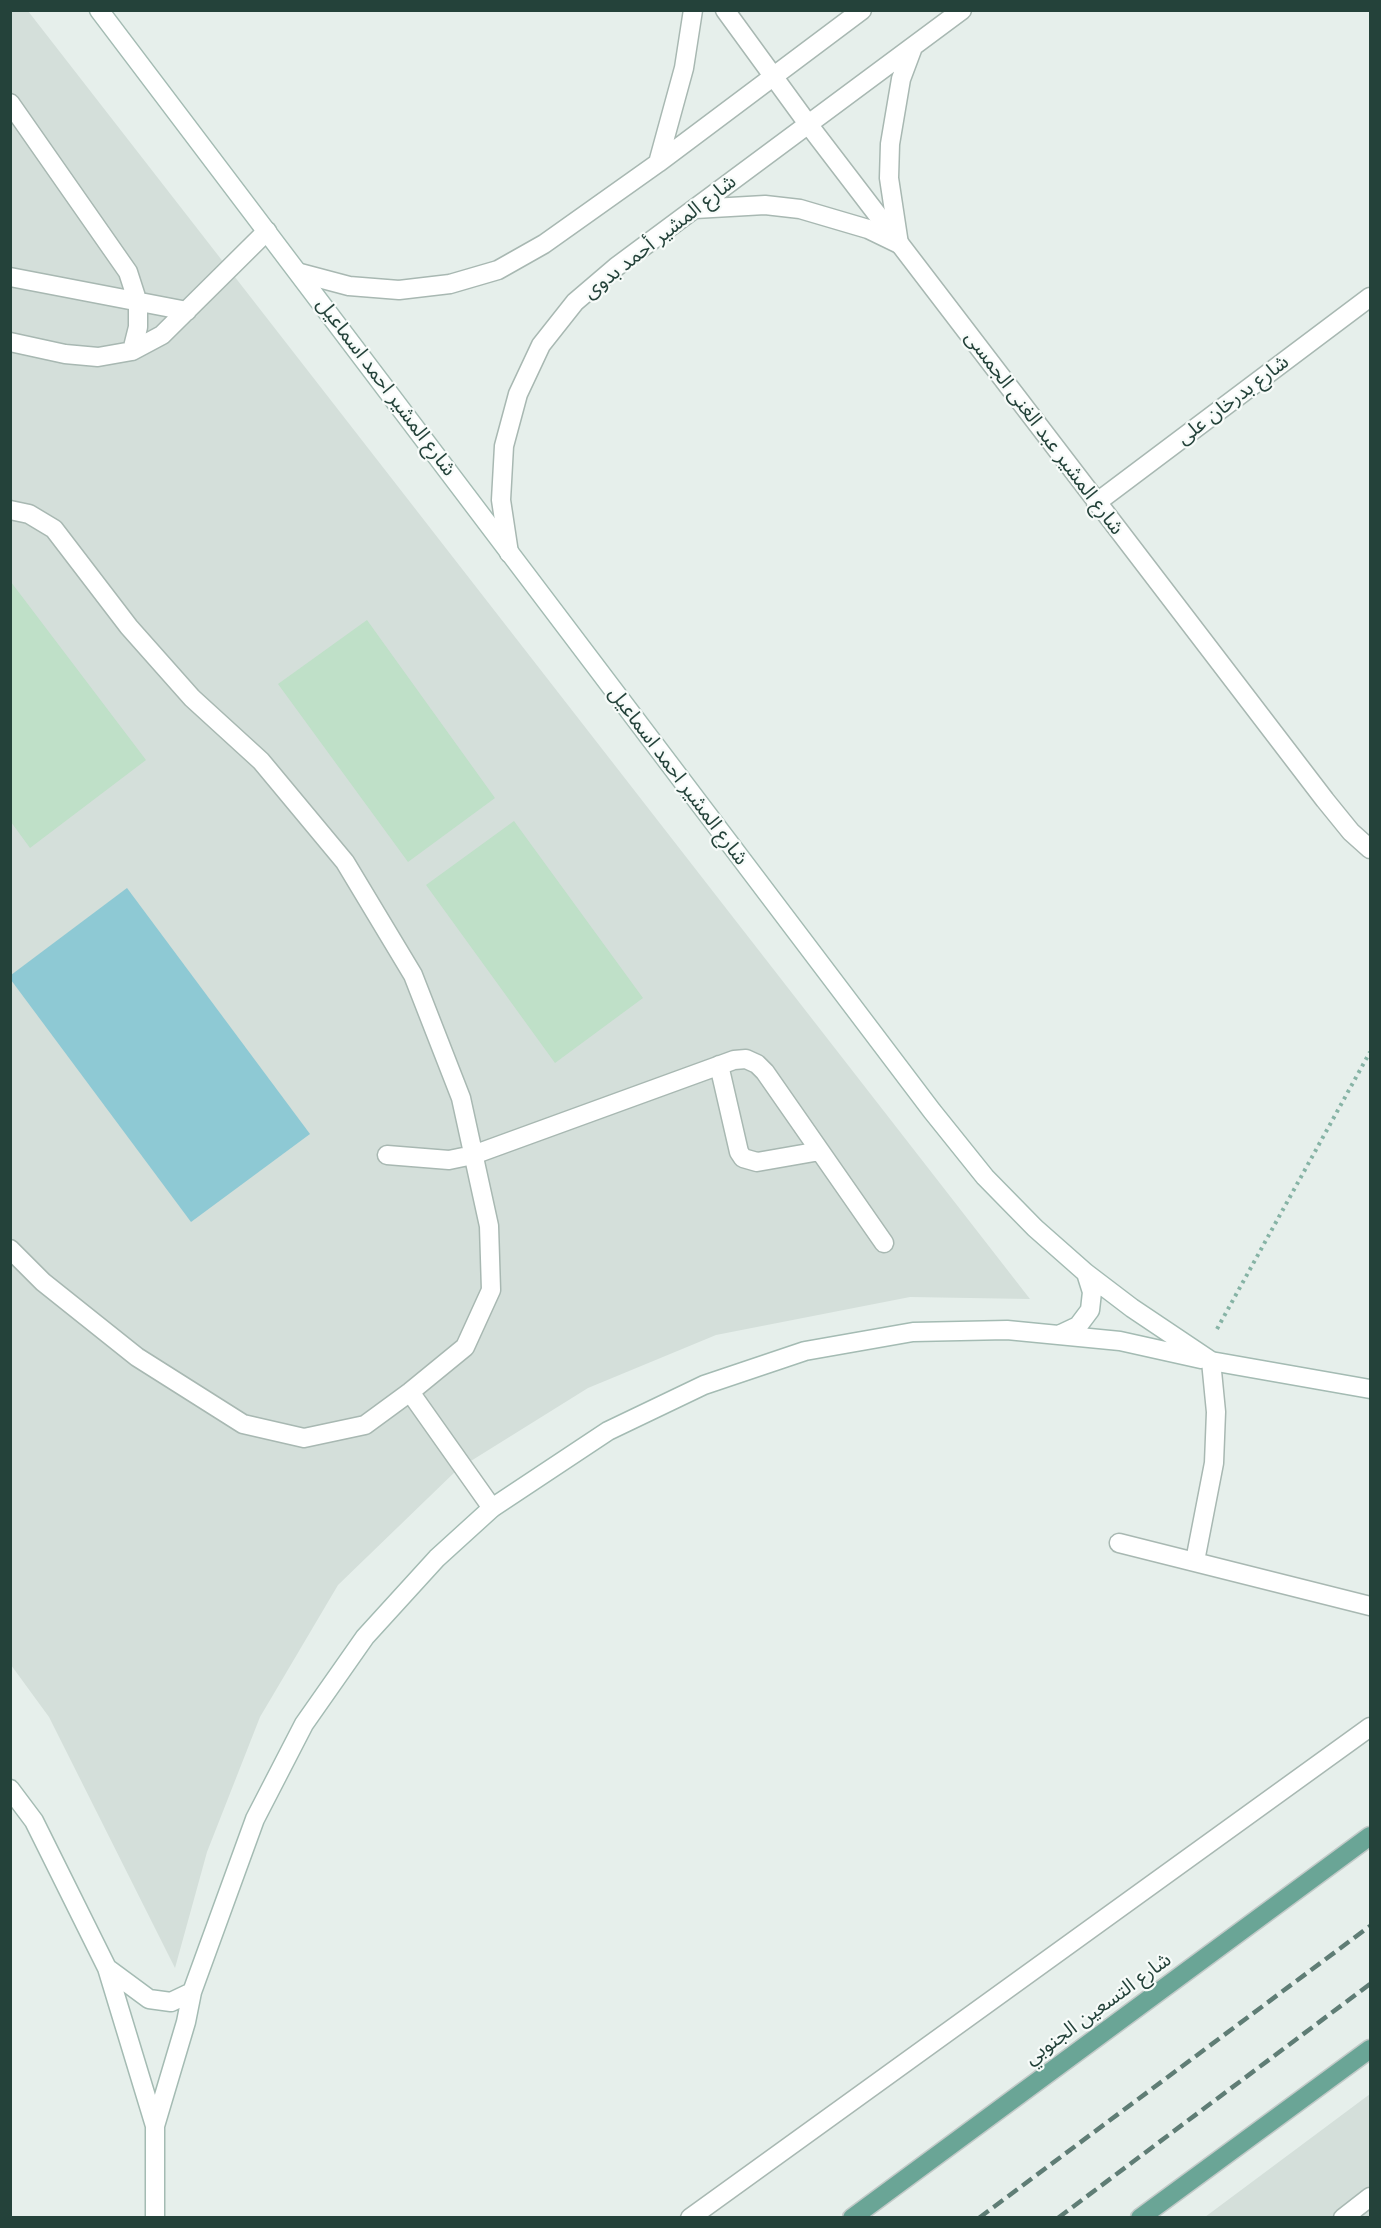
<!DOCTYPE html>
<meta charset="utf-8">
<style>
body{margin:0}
#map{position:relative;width:1381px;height:2228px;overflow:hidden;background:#e6efeb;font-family:Montserrat,sans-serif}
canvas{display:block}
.frame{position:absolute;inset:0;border:12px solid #24423a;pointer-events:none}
</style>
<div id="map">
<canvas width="1381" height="2228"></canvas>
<div class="frame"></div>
</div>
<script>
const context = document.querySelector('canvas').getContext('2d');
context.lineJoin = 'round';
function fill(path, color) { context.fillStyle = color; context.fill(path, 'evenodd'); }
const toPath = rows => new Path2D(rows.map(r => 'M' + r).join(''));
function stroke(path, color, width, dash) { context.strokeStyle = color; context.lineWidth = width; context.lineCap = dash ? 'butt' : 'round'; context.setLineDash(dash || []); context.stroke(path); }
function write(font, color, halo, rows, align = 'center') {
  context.font = font + ' Montserrat,"Noto Sans Arabic",sans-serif'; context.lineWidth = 4.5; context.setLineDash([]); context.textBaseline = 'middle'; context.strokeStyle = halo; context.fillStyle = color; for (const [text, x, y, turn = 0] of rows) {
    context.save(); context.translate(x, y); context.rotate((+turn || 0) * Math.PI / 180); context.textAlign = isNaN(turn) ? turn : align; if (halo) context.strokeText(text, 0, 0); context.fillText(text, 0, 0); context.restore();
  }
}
fill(toPath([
 [10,11,28,11,1030,1299,910,1297,716,1335,588,1388,458,1469,338,1585,260,1717,207,1852,175,1968,49,1717,11,1665],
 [1370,2094,1370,2217,1205,2217]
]), '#d4dfda');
fill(toPath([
 [11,582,146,760,30,848,11,822],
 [367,620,495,798,408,862,278,684],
 [514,821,643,998,555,1063,426,885]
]), '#bfe0c8');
fill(toPath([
 [127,888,310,1134,191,1222,11,980,11,975]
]), '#8ec9d4');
const service = toPath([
 [10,103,128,272,138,303,138,327,132,351],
 [10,277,187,311],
 [10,342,65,354,98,357,132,351,162,335,267,231],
 [10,510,29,514,54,529,129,627,192,698,261,761,345,862,413,975,461,1098,489,1226,491,1290,465,1347,410,1392,365,1425,304,1438,243,1424,137,1357,43,1282,10,1249],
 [719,1065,739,1152,743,1158,757,1162,820,1151],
 [387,1155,449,1160,473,1155,734,1060,746,1059,757,1064,765,1072,884,1243],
 [410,1392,492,1508],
 [1119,1543,1370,1606],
 [1195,1561,1214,1463,1216,1412,1211,1361],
 [690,2218,1370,1727]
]);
const minor = toPath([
 [725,10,808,124,1325,800,1351,832,1370,849],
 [1096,503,1370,297]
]);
const tertiary = toPath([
 [658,163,684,68,693,10],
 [695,209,765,205,800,209,868,229,899,244],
 [899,244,889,178,890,144,901,79,913,47],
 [300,273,349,286,399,290,450,284,498,270,544,244,658,163,862,10],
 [509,553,501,500,504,446,518,394,541,345,575,302,616,267,962,10],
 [1343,2218,1370,2197]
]);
const secondary = toPath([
 [99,10,932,1111,985,1177,1035,1228,1086,1273,1132,1308,1211,1361,1370,1389],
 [1061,1334,1078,1326,1090,1310,1092,1292,1086,1273],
 [10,1789,34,1821,107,1968,155,2126,155,2218],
 [107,1968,149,1999,171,2002,192,1992],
 [155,2126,186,2022,192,1992,255,1819,304,1724,365,1637,437,1558,492,1508,608,1431,704,1385,805,1351,913,1332,1007,1330,1120,1341,1201,1359]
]);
const primary = toPath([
 [852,2218,1370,1836],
 [1140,2218,1370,2049]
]);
stroke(service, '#a8b8b2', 21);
stroke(minor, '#a8b8b2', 21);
stroke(tertiary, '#a8b8b2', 21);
stroke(secondary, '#a4bbb3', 21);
stroke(primary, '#c2cac8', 21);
stroke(toPath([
 [1217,1329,1370,1052]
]), '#86b3a5', 4, [3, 4.5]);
stroke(service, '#fff', 18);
stroke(minor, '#fff', 18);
stroke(tertiary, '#fff', 18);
stroke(secondary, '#fff', 18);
stroke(primary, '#6aa596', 18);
stroke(toPath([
 [979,2218,1370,1926],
 [1058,2218,1370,1984]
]), '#5f7d75', 4.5, [12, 6]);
write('20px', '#24423a', '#f7fbf9', [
 ["شارع المشير أحمد بدوى",660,237,-38],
 ["شارع المشير احمد اسماعيل",386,387,53],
 ["شارع بدرخان على",1233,400,-37],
 ["شارع المشير عبد الغنى الجمسى",1044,433,53],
 ["شارع المشير احمد اسماعيل",678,776,53],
 ["شارع التسعين الجنوبي",1098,2009,-36]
]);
</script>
